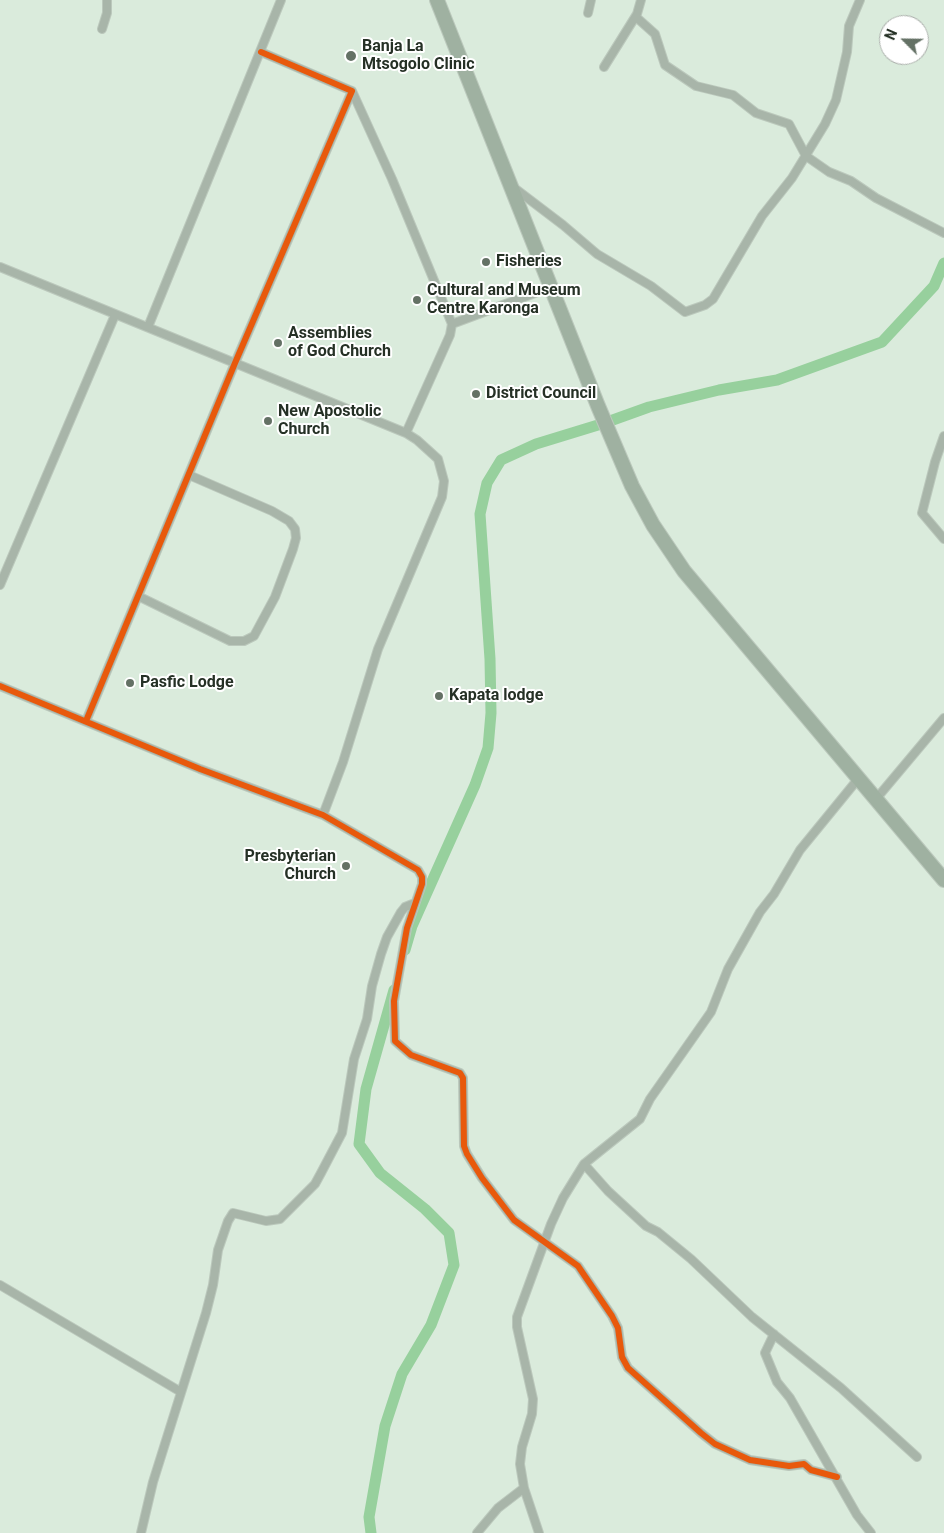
<!DOCTYPE html>
<style>
body{margin:0}
#map{position:relative;width:944px;height:1533px;overflow:hidden;background:#daebdc;font-family:Roboto,sans-serif}
canvas{display:block}
.north{position:absolute;left:879px;top:15px;width:50px;height:50px;box-sizing:border-box;background:#fff;border:1px solid #a8aca8;border-radius:50%;rotate:293deg;font-size:14px;font-weight:700;line-height:20px;text-align:center;color:#253025}
.north::after{content:'';display:block;margin:auto;width:18px;height:22px;background:#647165;clip-path:polygon(50% 0,100% 100%,50% 72%,0 100%)}
</style>
<div id="map">
<canvas width="944" height="1533"></canvas>
<div class="north">N</div>
</div>
<script>
const context = document.querySelector('canvas').getContext('2d');
context.lineJoin = 'round';
const toPath = rows => new Path2D(rows.map(r => 'M' + r).join(''));
function stroke(path, color, width, dash) { context.strokeStyle = color; context.lineWidth = width; context.lineCap = dash ? 'butt' : 'round'; context.setLineDash(dash || []); context.stroke(path); }
function write(font, color, halo, rows, align = 'center') {
  context.font = font + ' Roboto,sans-serif'; context.lineWidth = 4; context.setLineDash([]); context.textBaseline = 'middle'; context.strokeStyle = halo; context.fillStyle = color; for (const [text, x, y, turn = 0] of rows) {
    context.save(); context.translate(x, y); context.rotate((+turn || 0) * Math.PI / 180); context.textAlign = isNaN(turn) ? turn : align; if (halo) context.strokeText(text, 0, 0); context.fillText(text, 0, 0); context.restore();
  }
}
stroke(toPath([
 [610,421,649,407,719,390,777,380,882,342,934,286,944,263],
 [405,950,412,926,475,785,488,748,491,713,490,659,480,514,487,483,501,460,536,444,598,425],
 [371,1533,369,1517,385,1426,402,1374,431,1325,454,1265,449,1233,425,1209,380,1173,359,1144,366,1089,394,990]
]), '#97d09d', 11);
const street = toPath([
 [588,13,591,0],
 [636,17,655,34,665,65,696,86,733,95,756,113,789,124,806,156,829,172,851,181,876,198,944,233],
 [102,29,107,13,107,0],
 [604,67,637,14,641,0],
 [352,91,392,179,452,324],
 [513,187,563,225,597,254,651,286,685,312,705,305,713,299,762,216,792,178,825,124,836,100,847,52,849,26,860,0],
 [0,267,406,433],
 [148,327,281,0],
 [944,436,935,462,922,513,944,539],
 [0,585,115,315],
 [138,596,230,641,244,641,254,636,275,597,293,549,296,538,295,529,289,521,272,511,189,475],
 [0,686,200,769,323,815,418,870,422,877,422,884,407,928,394,1001,395,1041,411,1055,460,1073,463,1078,464,1146,467,1154,482,1178,514,1220,578,1266,612,1316,618,1328,622,1357,628,1368,701,1433,715,1444,750,1460,789,1466,804,1464,811,1470,837,1477],
 [86,721,235,363,352,91,261,52],
 [858,779,800,850,774,894,760,912,728,969,711,1012,650,1099,640,1119,584,1164,608,1191,646,1226,658,1232,691,1259,752,1317,841,1388,917,1457],
 [876,799,944,718],
 [323,815,343,762,378,649,442,497,444,481,438,459,417,440,406,433,450,335,452,324,551,287],
 [0,1285,181,1392],
 [774,1334,765,1353,777,1382,790,1398,857,1515,871,1533],
 [141,1533,153,1482,206,1313,213,1285,218,1250,228,1221,233,1213,266,1221,280,1219,315,1184,321,1173,342,1133,354,1059,367,1019,372,986,381,954,387,937,401,912,405,907,415,903],
 [477,1533,498,1508,524,1488],
 [539,1533,524,1488,520,1464,522,1447,532,1414,533,1399,517,1327,517,1317,551,1224,563,1198,584,1164]
]);
const highway = toPath([
 [437,0,598,406,632,486,653,525,684,571,944,880]
]);
stroke(street, '#bbc8bc', 10);
stroke(highway, '#bbc8bc', 16);
stroke(street, '#a8b5a9', 8);
stroke(highway, '#9fb1a1', 14);
stroke(toPath([
 [0,686,200,769,323,815,418,870,422,877,422,884,407,928,394,1001,395,1041,411,1055,460,1073,463,1078,464,1146,467,1154,482,1178,514,1220,578,1266,612,1316,618,1328,622,1357,628,1368,701,1433,715,1444,750,1460,789,1466,804,1464,811,1470,837,1477],
 [86,721,235,363,352,91,261,52]
]), '#e8590c', 6);
for (const [x, y, r, color] of [
 [351,56,6,"#647165"],
 [486,262,5,"#647165"],
 [417,300,5,"#647165"],
 [278,343,5,"#647165"],
 [476,394,5,"#647165"],
 [268,421,5,"#647165"],
 [130,683,5,"#647165"],
 [439,696,5,"#647165"],
 [346,866,5,"#647165"]
]) { const dot = new Path2D(); dot.arc(x, y, r, 0, 2 * Math.PI); context.fillStyle = color; context.fill(dot); stroke(dot, '#fff', 2); }
write('bold 16px', '#253025', '#fff', [
 ["Banja La",362,47],
 ["Mtsogolo Clinic",362,65],
 ["Fisheries",496,262],
 ["Cultural and Museum",427,291],
 ["Centre Karonga",427,309],
 ["Assemblies",288,334],
 ["of God Church",288,352],
 ["District Council",486,394],
 ["New Apostolic",278,412],
 ["Church",278,430],
 ["Pasfic Lodge",140,683],
 ["Kapata lodge",449,696],
 ["Presbyterian",336,857,"right"],
 ["Church",336,875,"right"]
], 'left');
</script>
